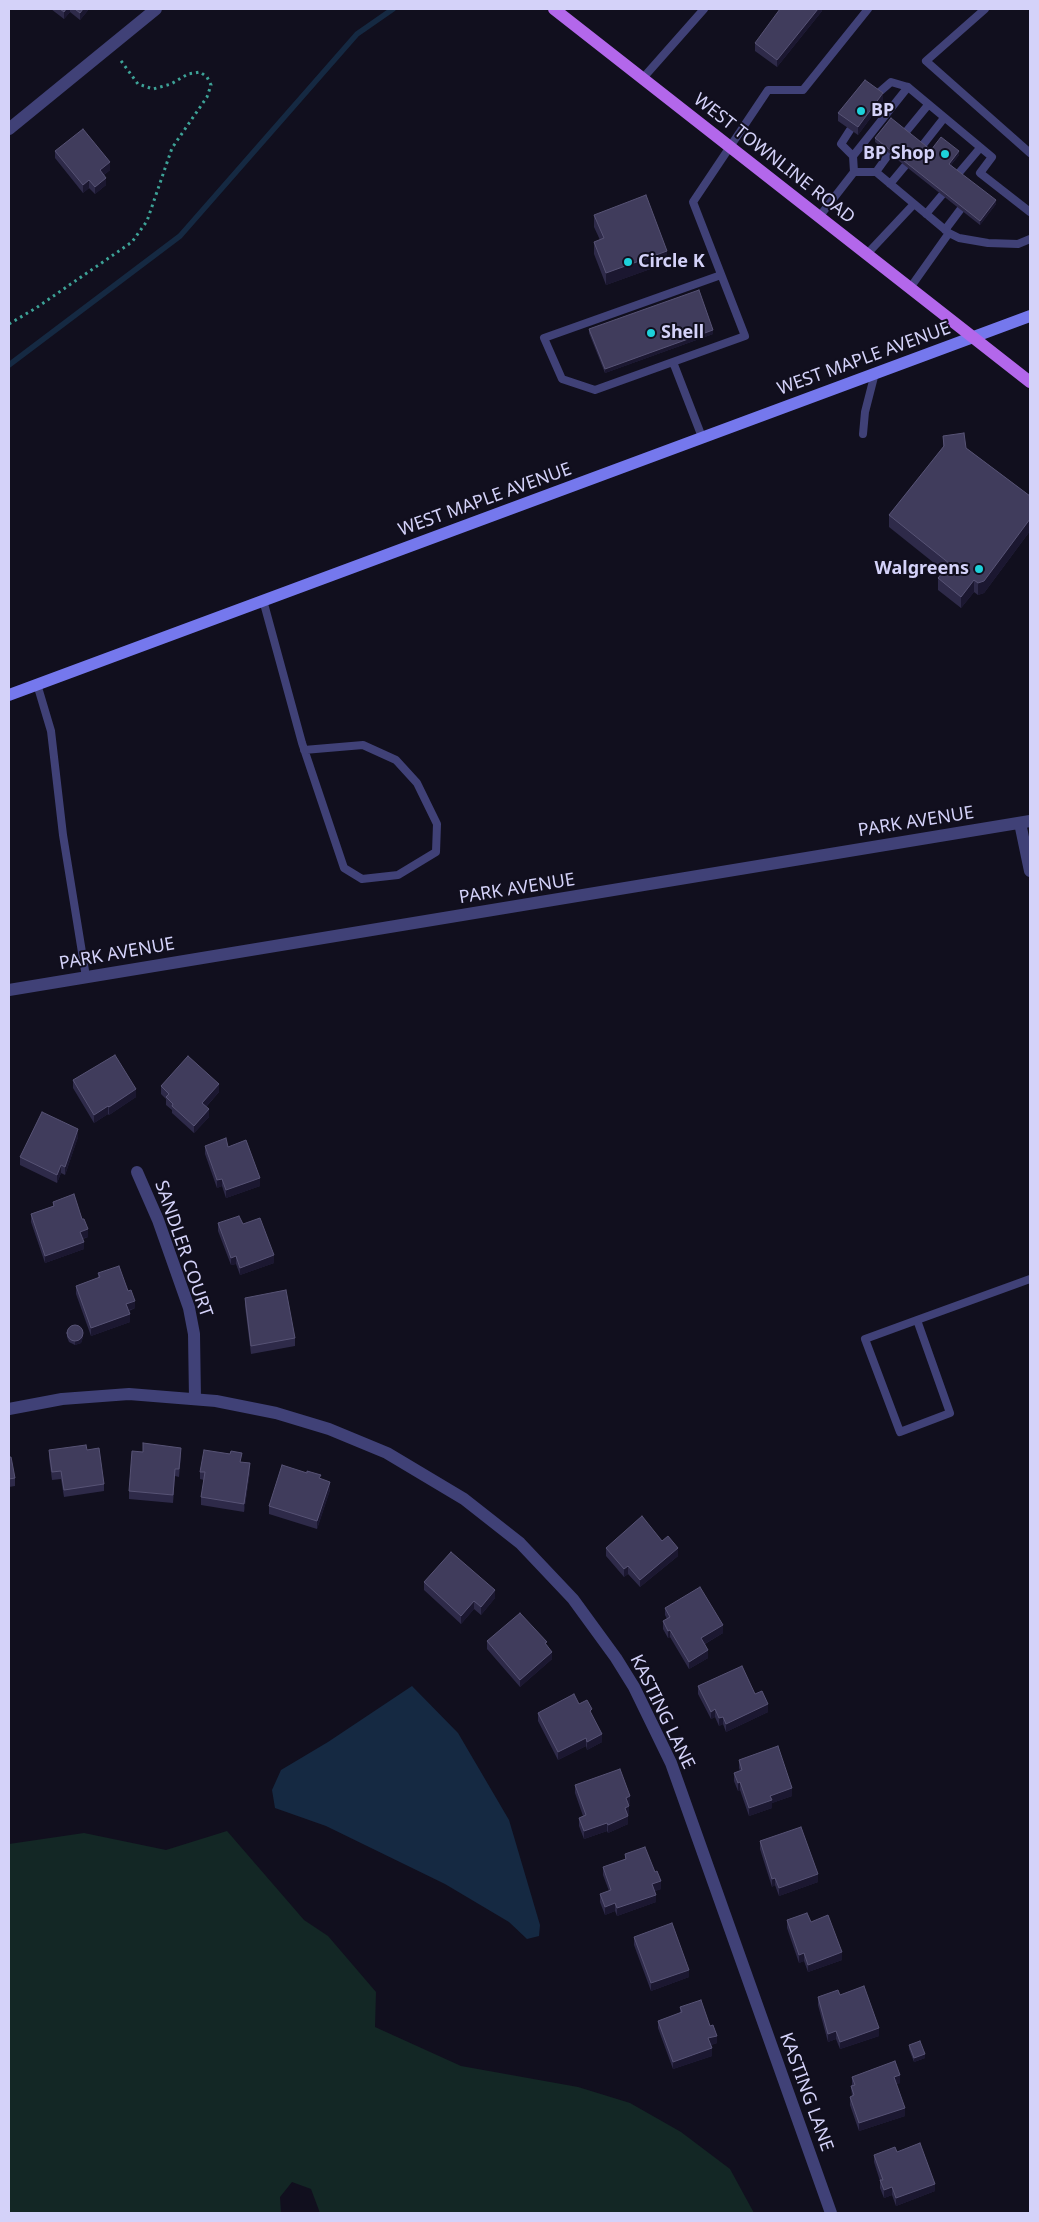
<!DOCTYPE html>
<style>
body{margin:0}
#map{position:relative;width:1039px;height:2222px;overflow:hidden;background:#110f1e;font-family:"Noto Sans",sans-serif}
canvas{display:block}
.frame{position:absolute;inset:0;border:10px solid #d4d2f9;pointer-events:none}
</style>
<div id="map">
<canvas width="1039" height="2222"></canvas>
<div class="frame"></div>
</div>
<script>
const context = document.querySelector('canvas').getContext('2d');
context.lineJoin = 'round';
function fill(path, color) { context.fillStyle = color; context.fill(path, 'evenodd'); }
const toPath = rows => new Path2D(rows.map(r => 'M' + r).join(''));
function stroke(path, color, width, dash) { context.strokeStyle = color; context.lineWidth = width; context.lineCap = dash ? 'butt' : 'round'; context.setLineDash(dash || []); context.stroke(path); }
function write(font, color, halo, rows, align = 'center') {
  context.font = font + ' "Noto Sans",sans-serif'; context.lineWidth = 4; context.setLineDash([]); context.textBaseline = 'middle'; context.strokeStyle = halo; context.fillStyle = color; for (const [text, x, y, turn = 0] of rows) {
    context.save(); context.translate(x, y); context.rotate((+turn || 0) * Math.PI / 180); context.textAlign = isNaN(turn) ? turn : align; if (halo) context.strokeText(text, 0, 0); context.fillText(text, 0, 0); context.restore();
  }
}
fill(toPath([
 [227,1831,304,1920,328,1936,376,1992,375,2027,461,2066,578,2087,630,2103,681,2132,730,2169,754,2213,320,2213,311,2189,292,2182,280,2197,281,2213,9,2213,9,1844,84,1833,166,1850]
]), '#132725');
fill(toPath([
 [412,1686,458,1733,509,1820,540,1925,539,1936,527,1939,509,1922,445,1884,326,1826,275,1808,272,1790,281,1770,328,1742]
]), '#152942');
stroke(toPath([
 [9,365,180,236,357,34,393,9]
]), '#152942', 5.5);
stroke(toPath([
 [9,324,36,308,132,242,147,221,172,148,207,97,211,85,207,77,200,72,188,74,171,84,153,89,138,84,119,58]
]), '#3da297', 3, [2.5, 4]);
stroke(toPath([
 [985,9,926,61,1030,153],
 [643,78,704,9],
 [876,95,891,82,908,87],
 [850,130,841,144,853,156],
 [905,133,928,105],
 [922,146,944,118],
 [854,172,853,156,908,87,992,157,980,173,1030,212],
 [876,172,889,154],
 [958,174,980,148],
 [890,184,905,166],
 [926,214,942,195],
 [819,217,854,172,876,172,949,233,959,238,988,243,1018,244,1030,239],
 [945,230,960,210],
 [867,254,914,204],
 [721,275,544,338,562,379,595,390,745,336,693,202,768,90,803,90,868,9],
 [910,288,949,233],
 [673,362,702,437],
 [863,434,865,412,875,373],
 [263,600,302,743,344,868,362,879,398,875,436,852,437,824,417,783,396,760,363,745,304,750],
 [37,684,51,731,63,835,86,977],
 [917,1320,950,1413,900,1432,865,1339,917,1320,1030,1279]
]), '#404177', 8);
stroke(toPath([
 [9,129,156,9],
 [1020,823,1030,871],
 [9,990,1030,821],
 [137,1172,158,1220,189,1308,194,1334,195,1399],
 [9,1409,62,1399,129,1394,216,1401,276,1413,329,1429,387,1453,464,1499,520,1543,573,1599,616,1658,634,1687,671,1763,831,2213]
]), '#404177', 12);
stroke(toPath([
 [9,695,1030,316]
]), '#7578ed', 12);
stroke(toPath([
 [554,9,1030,382]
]), '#b367eb', 12);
fill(toPath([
 [51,9,89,9,80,20,70,12,64,19],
 [822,9,822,11,777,67,755,51,755,43],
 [883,101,858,135,838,121,838,113],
 [875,138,959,155,951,165,996,204,980,225,875,142],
 [55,151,110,170,104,175,106,185,95,194,89,188,83,193,55,158],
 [594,215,667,263,606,285,594,254,594,242,600,240,594,227],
 [589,329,713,334,605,373,589,333],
 [943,436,966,448,1030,496,1030,531,984,593,978,595,974,592,961,608,938,590,938,578,944,571,889,527,889,515,943,448],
 [73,1080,136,1097,109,1115,108,1114,94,1123,73,1088],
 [161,1086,219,1092,206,1107,209,1117,194,1133,172,1113,172,1110,166,1105,166,1099,161,1094],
 [78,1137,65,1175,61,1173,57,1183,20,1165,20,1157],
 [205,1146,228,1147,260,1186,226,1198,222,1186,217,1188,205,1154],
 [53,1202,88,1237,83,1239,84,1249,45,1263,31,1222,31,1214,53,1206],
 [218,1223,243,1224,274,1263,240,1275,236,1264,231,1265,218,1231],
 [98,1273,135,1308,129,1311,130,1322,91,1336,76,1294,76,1286,98,1278],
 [245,1298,295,1338,295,1346,251,1354,245,1306],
 [67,1333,83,1337,81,1343,75,1345,69,1342,67,1337],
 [49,1450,87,1450,104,1484,104,1491,64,1497,61,1479,52,1480,49,1458],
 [181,1455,179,1477,175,1476,173,1503,129,1499,129,1491],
 [9,1457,15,1478,15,1486,9,1487],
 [241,1462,250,1471,244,1512,201,1505,201,1497,204,1480,200,1479,200,1472],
 [321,1479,330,1490,317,1529,269,1514,269,1506],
 [9,1491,10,1499,10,1507,9,1507],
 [662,1541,678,1556,640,1587,628,1574,624,1577,606,1556,606,1548],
 [424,1582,495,1598,481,1615,474,1609,461,1624,424,1590],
 [665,1608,723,1633,705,1644,708,1658,689,1669,670,1637,668,1638,663,1629,663,1621,667,1619,665,1615],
 [487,1641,547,1645,552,1659,520,1687,487,1649],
 [698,1686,755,1694,768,1712,726,1732,723,1724,719,1726,715,1717,711,1719,698,1694],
 [579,1704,592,1715,602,1742,587,1750,586,1746,558,1760,538,1721,538,1713],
 [739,1760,792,1796,772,1803,772,1808,749,1816,740,1790,738,1791,734,1781,734,1773,740,1771,739,1768],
 [575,1785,630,1804,628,1805,629,1814,627,1815,628,1824,608,1833,607,1831,584,1839,579,1826,579,1818,583,1816,575,1793],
 [760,1841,818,1882,779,1896,775,1885,772,1887,760,1849],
 [625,1854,655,1872,661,1889,655,1891,656,1902,617,1916,615,1911,605,1915,600,1902,600,1894,609,1891,603,1875,603,1867,625,1859],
 [787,1920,811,1922,842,1960,808,1972,804,1961,799,1963,787,1928],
 [634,1937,689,1977,651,1991,634,1945],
 [818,1997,879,2036,840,2049,836,2039,828,2042,818,2005],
 [680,2007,717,2043,711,2045,712,2056,673,2069,658,2028,658,2021,680,2013],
 [909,2045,925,2058,914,2062,909,2049],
 [852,2077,900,2083,896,2084,905,2116,859,2131,850,2105,850,2097,852,2096,851,2086,852,2086],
 [897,2152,935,2191,896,2206,892,2195,884,2198,880,2188,880,2181,874,2162,874,2155]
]), '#2e2a49');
fill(toPath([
 [66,9,70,9,70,12,64,19,64,12],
 [83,9,89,9,80,20,80,13],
 [818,9,822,9,822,11,777,67,777,60],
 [883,93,883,101,858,135,858,127],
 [959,151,959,155,949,167,949,164],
 [110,162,110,170,100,178,100,170],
 [106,178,106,185,95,194,95,187],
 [89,180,89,188,83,193,83,185],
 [996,200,996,204,980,225,980,221],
 [667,251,667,263,606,285,606,273],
 [713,330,713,334,605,373,605,369],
 [1030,519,1030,531,984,593,978,595,978,583],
 [974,580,974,592,961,608,961,597],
 [219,1084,219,1092,202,1111,202,1103],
 [136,1089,136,1097,109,1115,109,1107],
 [108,1106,108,1114,94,1123,94,1115],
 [209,1109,209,1117,194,1133,194,1126],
 [78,1129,78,1137,65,1175,65,1167],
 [61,1165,61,1173,57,1183,57,1175],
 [260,1178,260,1186,226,1198,226,1190],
 [222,1179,222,1186,217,1188,217,1180],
 [88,1229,88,1237,80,1239,80,1232],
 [84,1242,84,1249,45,1263,45,1256],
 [274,1255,274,1263,240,1275,240,1268],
 [236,1256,236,1264,231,1265,231,1258],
 [135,1301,135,1308,126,1311,126,1304],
 [130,1314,130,1322,91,1336,91,1328],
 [83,1333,83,1337,81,1343,75,1345,75,1341],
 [250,1463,250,1471,244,1512,244,1504],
 [330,1482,330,1490,317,1529,317,1521],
 [678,1548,678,1556,640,1587,640,1580],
 [628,1566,628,1574,624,1577,624,1569],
 [495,1590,495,1598,481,1615,481,1607],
 [474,1601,474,1609,461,1624,461,1616],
 [723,1625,723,1633,701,1646,701,1638],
 [670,1630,670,1637,668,1638,668,1631],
 [708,1650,708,1658,689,1669,689,1662],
 [552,1652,552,1659,520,1687,520,1680],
 [768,1704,768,1712,726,1732,726,1724],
 [715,1709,715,1717,711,1719,711,1712],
 [723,1717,723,1724,719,1726,719,1718],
 [602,1734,602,1742,587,1750,587,1742],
 [586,1738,586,1746,558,1760,558,1752],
 [740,1782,740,1790,738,1791,738,1783],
 [792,1788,792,1796,772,1803,772,1808,749,1816,749,1808,770,1796],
 [630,1796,630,1804,626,1805,626,1798],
 [629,1806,629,1814,625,1816,625,1808],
 [628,1816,628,1824,608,1833,608,1825],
 [607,1823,607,1831,584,1839,584,1831],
 [818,1874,818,1882,779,1896,779,1888],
 [775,1878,775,1885,772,1887,772,1879],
 [661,1881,661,1889,652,1892,652,1884],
 [656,1895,656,1902,617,1916,617,1908],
 [615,1903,615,1911,605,1915,605,1907],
 [842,1952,842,1960,808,1972,808,1965],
 [804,1953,804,1961,799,1963,799,1955],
 [689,1970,689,1977,651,1991,651,1983],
 [879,2028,879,2036,840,2049,840,2042],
 [836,2031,836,2039,828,2042,828,2034],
 [717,2036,717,2043,708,2046,708,2038],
 [712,2048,712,2056,673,2069,673,2062],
 [925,2054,925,2058,914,2062,914,2058],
 [900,2075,900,2083,894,2085,894,2077],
 [905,2108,905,2116,859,2131,859,2123],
 [935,2184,935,2191,896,2206,896,2198],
 [892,2187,892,2195,884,2198,884,2190]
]), '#1b1730');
const building = toPath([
 [60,9,66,9,64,12,60,9],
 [75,9,83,9,80,13,75,9],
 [780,9,818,9,777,60,755,43,780,9],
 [865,80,883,93,858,127,838,113,865,80],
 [891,118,931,150,941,137,959,151,949,164,996,200,980,221,875,138,891,118],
 [83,129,110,162,100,170,106,178,95,187,89,180,83,185,55,151,83,129],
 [646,195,667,251,606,273,594,242,604,238,594,215,646,195],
 [699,290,713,330,605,369,589,329,699,290],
 [964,433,966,448,1030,496,1030,519,984,581,978,583,974,580,961,597,938,578,950,564,889,515,944,446,943,436,964,433],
 [115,1055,136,1089,109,1107,108,1106,94,1115,73,1080,115,1055],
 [188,1056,219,1084,202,1103,209,1109,194,1126,172,1106,173,1104,166,1097,169,1094,161,1086,188,1056],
 [42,1112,78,1129,65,1167,61,1165,57,1175,20,1157,42,1112],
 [226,1138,228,1147,246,1140,260,1178,226,1190,222,1179,217,1180,205,1146,226,1138],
 [74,1194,82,1219,84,1219,88,1229,80,1232,84,1242,45,1256,31,1214,54,1206,53,1202,74,1194],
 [239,1216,243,1224,260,1218,274,1255,240,1268,236,1256,231,1258,218,1223,239,1216],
 [119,1266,128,1291,131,1290,135,1301,126,1304,130,1314,91,1328,76,1286,100,1277,98,1273,119,1266],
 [286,1290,295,1338,251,1346,245,1298,286,1290],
 '67 1333a8 8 0 1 1 16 0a8 8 0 1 1-16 0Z',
 [143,1443,181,1448,179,1469,175,1469,173,1495,129,1491,132,1451,143,1452,143,1443],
 [86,1445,87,1450,99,1448,104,1484,64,1490,61,1471,52,1472,49,1450,86,1445],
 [204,1450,230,1454,231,1451,242,1453,240,1462,250,1463,244,1504,201,1497,205,1472,200,1472,204,1450],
 [9,1457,11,1457,15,1478,9,1479,9,1457],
 [282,1465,307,1473,307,1471,321,1475,319,1478,330,1482,317,1521,269,1506,282,1465],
 [642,1516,662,1541,668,1536,678,1548,640,1580,628,1566,624,1569,606,1548,642,1516],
 [451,1552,495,1590,481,1607,474,1601,461,1616,424,1582,451,1552],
 [700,1587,723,1625,701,1638,708,1650,689,1662,670,1630,668,1631,663,1621,670,1617,665,1608,700,1587],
 [520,1613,547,1642,545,1643,552,1652,520,1680,487,1641,520,1613],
 [742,1666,755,1694,762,1691,768,1704,726,1724,723,1717,719,1718,715,1709,711,1712,698,1686,742,1666],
 [574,1694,579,1704,587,1700,592,1709,590,1711,602,1734,587,1742,586,1738,558,1752,538,1713,574,1694],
 [778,1746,792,1788,770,1796,772,1800,749,1808,740,1782,738,1783,734,1773,742,1770,739,1760,778,1746],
 [620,1769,630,1796,626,1798,629,1806,625,1808,628,1816,608,1825,607,1823,584,1831,579,1818,586,1815,575,1785,620,1769],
 [801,1827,818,1874,779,1888,775,1878,772,1879,760,1841,801,1827],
 [645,1847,655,1872,657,1871,661,1881,652,1884,656,1895,617,1908,615,1903,605,1907,600,1894,611,1890,603,1867,626,1859,625,1854,645,1847],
 [807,1913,811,1922,828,1915,842,1952,808,1965,804,1953,799,1955,787,1920,807,1913],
 [672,1923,689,1970,651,1983,634,1937,672,1923],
 [864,1986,879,2028,840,2042,836,2031,828,2034,818,1997,838,1990,840,1995,864,1986],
 [701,2000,710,2026,713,2025,717,2036,708,2038,712,2048,673,2062,658,2021,682,2012,680,2007,701,2000],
 [920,2041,925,2054,914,2058,909,2045,920,2041],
 [895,2061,900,2075,894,2077,905,2108,859,2123,850,2097,854,2095,851,2086,855,2085,852,2077,895,2061],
 [920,2143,935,2184,896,2198,892,2187,884,2190,880,2180,883,2180,874,2155,895,2147,897,2152,920,2143]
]);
fill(building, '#403c5c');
stroke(building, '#575375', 1);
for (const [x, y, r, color] of [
 [861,111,5,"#1dd1da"],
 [945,154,5,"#1dd1da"],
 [628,262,5,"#1dd1da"],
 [651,333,5,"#1dd1da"],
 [979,569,5,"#1dd1da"]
]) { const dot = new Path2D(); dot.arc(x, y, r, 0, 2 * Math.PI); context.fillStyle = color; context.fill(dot); stroke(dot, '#110f1e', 2); }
write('bold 18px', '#d4d2f9', '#110f1e', [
 ["BP",871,111],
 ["BP Shop",935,154,"right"],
 ["Circle K",638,262],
 ["Shell",661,333],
 ["Walgreens",969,569,"right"]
], 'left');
write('18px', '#d4d2f9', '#110f1e', [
 ["WEST TOWNLINE ROAD",774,159,38],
 ["WEST MAPLE AVENUE",864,359,-20],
 ["WEST MAPLE AVENUE",485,500,-20],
 ["PARK AVENUE",916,822,-9],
 ["PARK AVENUE",517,889,-9],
 ["PARK AVENUE",117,954,-10],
 ["SANDLER COURT",183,1249,71],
 ["KASTING LANE",662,1712,64],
 ["KASTING LANE",806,2092,70]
]);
</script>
